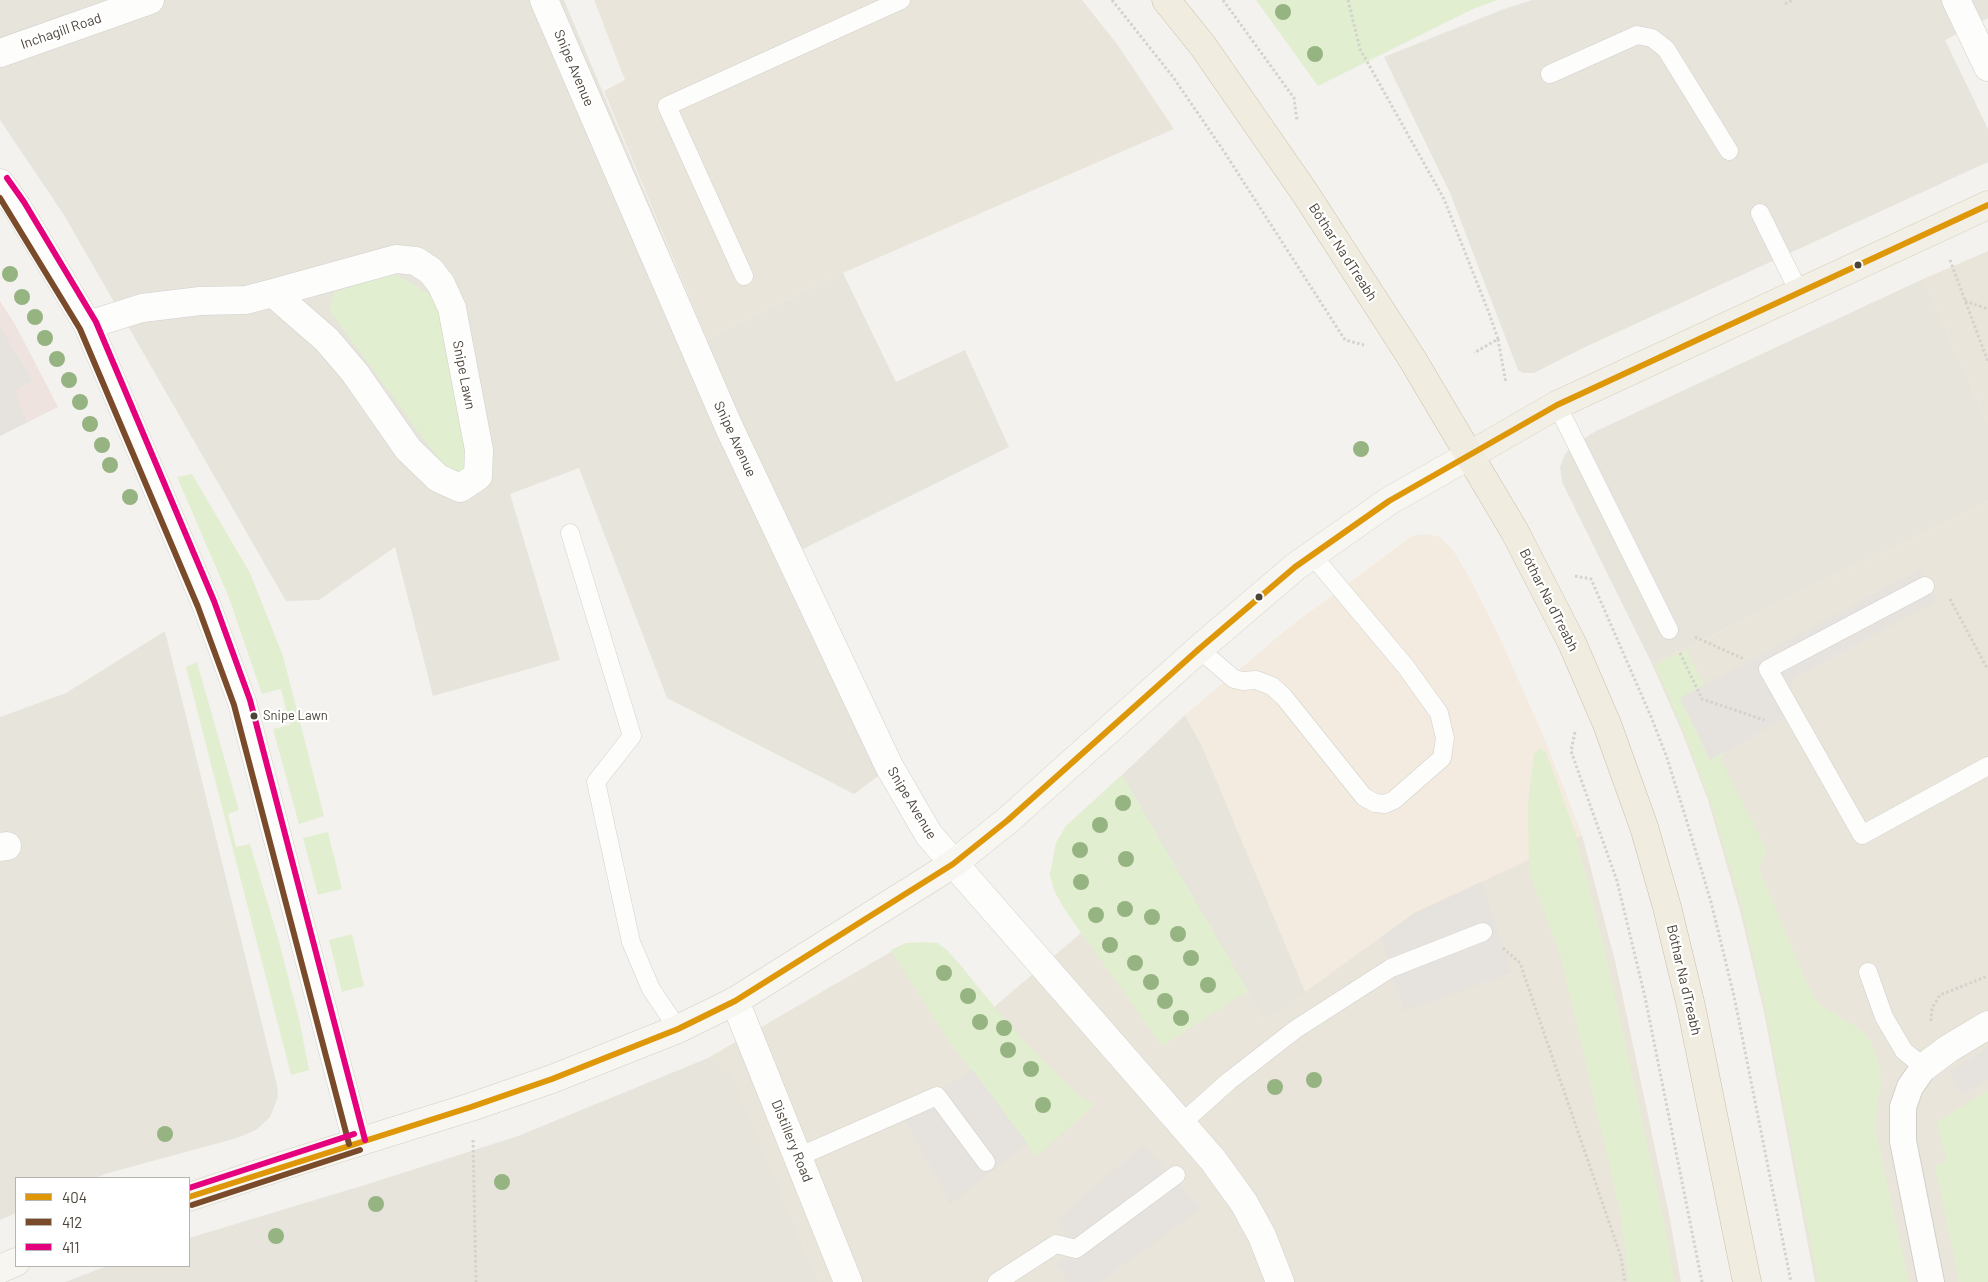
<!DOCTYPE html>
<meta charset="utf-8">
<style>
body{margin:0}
#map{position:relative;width:1988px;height:1282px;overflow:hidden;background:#f4f2ee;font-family:Barlow,sans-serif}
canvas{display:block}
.legend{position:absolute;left:15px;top:1177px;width:175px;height:90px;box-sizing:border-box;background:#fff;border:1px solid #b7b4b0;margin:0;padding:6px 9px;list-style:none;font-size:15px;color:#4b4439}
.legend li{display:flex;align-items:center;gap:10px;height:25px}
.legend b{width:25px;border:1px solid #b7b4b0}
</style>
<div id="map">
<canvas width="1988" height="1282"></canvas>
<ul class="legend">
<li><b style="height:6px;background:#dd9709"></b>404</li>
<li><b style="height:6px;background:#7a4b2a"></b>412</li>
<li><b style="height:6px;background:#e5007d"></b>411</li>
</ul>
</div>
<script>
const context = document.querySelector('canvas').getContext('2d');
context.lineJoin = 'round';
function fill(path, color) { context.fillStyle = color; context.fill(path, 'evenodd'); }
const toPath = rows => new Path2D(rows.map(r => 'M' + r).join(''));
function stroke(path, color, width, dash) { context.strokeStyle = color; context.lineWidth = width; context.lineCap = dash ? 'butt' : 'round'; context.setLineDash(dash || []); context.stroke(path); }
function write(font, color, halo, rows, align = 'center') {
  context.font = font + ' Barlow,sans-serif'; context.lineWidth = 4.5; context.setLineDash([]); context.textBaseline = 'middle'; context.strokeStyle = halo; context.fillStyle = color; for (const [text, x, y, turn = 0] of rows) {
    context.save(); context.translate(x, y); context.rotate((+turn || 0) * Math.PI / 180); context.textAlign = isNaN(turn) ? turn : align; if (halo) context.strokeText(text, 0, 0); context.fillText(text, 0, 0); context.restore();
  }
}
fill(toPath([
 [0,0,564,0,707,340,843,273,896,382,965,350,1009,447,779,561,881,774,854,794,667,698,579,468,510,494,560,660,433,696,395,547,319,600,286,601,64,215,0,120],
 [1532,0,1988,0,1988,18,1945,40,1988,129,1988,162,1583,348,1534,373,1523,373,1518,370,1450,193,1384,57,1504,9],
 [1923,279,1988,424,1988,501,1724,630,1652,664,1562,482,1560,467,1565,454,1573,446,1594,432],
 [165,631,277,1085,278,1097,270,1117,256,1130,237,1138,105,1174,95,1178,16,1178,16,1213,0,1220,0,717,66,693],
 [1185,715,1203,748,1306,993,1264,1022,1122,775],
 [708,1058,722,1063,732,1074,819,1282,65,1282,107,1266,189,1266,189,1238,368,1184,518,1136]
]), '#e7e4dc');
fill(toPath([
 [1426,534,1440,537,1453,550,1468,575,1498,634,1546,742,1582,835,1414,913,1306,993,1203,748,1185,715,1292,625,1412,536]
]), '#f3ebdf');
fill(toPath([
 [594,0,1082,0,1117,44,1174,129,843,273,707,340,604,91,625,80],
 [1988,251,1988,424,1923,279],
 [1988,501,1988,1282,1815,1282,1764,1012,1740,911,1708,800,1682,732,1652,664,1724,630],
 [1122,775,1264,1022,1414,913,1582,835,1616,965,1670,1219,1681,1282,819,1282,732,1075,721,1063,708,1058,906,943,937,943,947,950,962,967,994,1007,1081,933,1055,892,1050,875,1056,843,1066,826]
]), '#eae5da');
fill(toPath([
 [0,301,16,326,58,407,0,436]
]), '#eee3df');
fill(toPath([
 [1256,0,1497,0,1473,9,1318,86],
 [394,274,439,299,474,465,453,479,329,310,334,292],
 [192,474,250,573,283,656,324,816,299,824,273,729,290,725,281,689,262,694,228,595,177,477],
 [1686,650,1732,736,1721,760,1767,850,1759,869,1805,978,1817,1002,1862,1031,1871,1042,1880,1065,1881,1086,1877,1105,1876,1132,1909,1282,1818,1282,1764,1003,1741,904,1709,798,1683,730,1655,665],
 [197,662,239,810,228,814,236,847,250,844,278,938,300,1023,309,1070,291,1075,186,667],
 [1540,748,1546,752,1575,832,1605,951,1665,1225,1675,1282,1629,1282,1620,1212,1561,957,1529,872,1528,803,1534,754],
 [1122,775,1248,991,1162,1046,1065,910,1055,892,1050,875,1056,843,1066,826],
 [328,832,342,889,318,895,303,838],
 [352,934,364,986,342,992,329,940],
 [924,942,937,943,947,950,1021,1038,1076,1093,1094,1105,1036,1157,946,1037,891,950,906,943],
 [1988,1091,1988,1282,1959,1282,1935,1166,1947,1161,1936,1122]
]), '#e1eecf');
fill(toPath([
 [0,326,32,381,15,390,27,422,0,436],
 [1920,569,1938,601,1794,677,1783,719,1710,760,1680,698],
 [1481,882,1512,973,1404,1011,1381,937,1414,913],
 [1988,1048,1988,1079,1963,1094,1949,1071],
 [972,1069,1027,1143,950,1204,899,1107,950,1085],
 [1142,1145,1202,1208,1100,1282,1068,1282,1055,1264,1076,1252,1058,1220]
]), '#e6e3df');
const service = toPath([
 [1550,74,1637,35,1652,38,1666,49,1729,151],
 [1760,213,1799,292],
 [744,276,667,106,901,0],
 [1557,405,1669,630],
 [570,533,632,736,596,782,631,942,651,989,678,1029],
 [1925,586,1768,669,1862,835,1988,766],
 [1199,649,1234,679,1243,681,1256,680,1272,686,1284,697,1364,797,1375,803,1385,804,1394,800,1442,758,1445,738,1439,713,1406,667,1312,555],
 [1868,972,1884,1017,1904,1051,1924,1067],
 [1182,1123,1229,1081,1296,1029,1391,968,1483,932],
 [798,1157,937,1096,986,1162],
 [997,1282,1056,1244,1076,1249,1176,1175]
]);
const pedestrian = toPath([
 [1924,1067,1910,1087,1903,1107,1903,1141,1931,1282]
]);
const minor = toPath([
 [544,0,728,425,889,766,929,835,1213,1160,1244,1203,1262,1236,1280,1282],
 [1956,0,1988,67],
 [0,53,150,0],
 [88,325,142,308,200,301,246,300,273,293,327,340,355,373,408,449,438,478,460,488,478,476,479,450,452,308,441,284,431,271,416,261,396,259,273,293],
 [0,847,7,846],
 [735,1001,848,1282],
 [1924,1067,1948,1049,1988,1025]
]);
const tertiary = toPath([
 [0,183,17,207,88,325,206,604,242,702,357,1142]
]);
const secondary = toPath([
 [189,1197,285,1165,471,1107,552,1079,678,1029,735,1001,953,864,1008,820,1199,649,1295,567,1389,501,1470,455],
 [0,1269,16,1262]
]);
const primary = toPath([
 [1470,455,1557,405,1988,205]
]);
const trunk = toPath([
 [1166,0,1203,46,1305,193,1411,357,1515,532,1572,643,1607,724,1644,827,1667,907,1691,1006,1747,1282]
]);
stroke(service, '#d2d0cb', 19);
stroke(pedestrian, '#d2d0cb', 28);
stroke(minor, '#d2d0cb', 29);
stroke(tertiary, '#d2d0cb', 29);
stroke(secondary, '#d3cfc5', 29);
stroke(primary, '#d6cebb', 29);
stroke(trunk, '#ccbfa9', 29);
stroke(toPath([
 [1112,0,1173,77,1223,150,1345,340,1364,345],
 [1223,0,1294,98,1297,121],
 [1348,0,1360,49,1444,199,1489,313,1498,339,1474,353],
 [1785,4,1793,0],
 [1950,260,1988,362],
 [1965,301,1988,309],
 [1498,339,1506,383],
 [1575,576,1591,579,1652,719,1667,758,1687,822,1711,902,1734,996,1791,1282],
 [1950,599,1988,670],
 [1695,637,1744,659],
 [1680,653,1702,699,1764,720],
 [1575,732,1571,751,1617,881,1645,997,1702,1282],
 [1503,948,1520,963,1621,1257,1625,1282],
 [1931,1021,1932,1008,1940,995,1988,976],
 [473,1140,476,1282]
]), '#d3d2cc', 3, [2.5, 2.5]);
stroke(service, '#fdfdfc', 18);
stroke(pedestrian, '#fdfdfc', 26);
stroke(minor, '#fdfdfc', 28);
stroke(tertiary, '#fdfdfc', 28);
stroke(secondary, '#f7f6f1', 28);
stroke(primary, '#f2efe6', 28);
stroke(trunk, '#f0ece0', 28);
stroke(toPath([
 [189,1197,471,1107,552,1079,678,1029,735,1001,953,864,1008,820,1199,649,1295,567,1389,501,1557,405,1988,205]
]), '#dd9709', 6);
stroke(toPath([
 [0,198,80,329,198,607,234,705,349,1144],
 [192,1205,360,1150]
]), '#7a4b2a', 6);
stroke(toPath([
 [7,178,24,202,96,322,214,601,250,700,365,1140],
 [189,1188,354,1134]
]), '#e5007d', 6);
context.fillStyle = '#96b382';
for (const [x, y] of [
 [1283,12],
 [1315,54],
 [10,274],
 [22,297],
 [35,317],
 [45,338],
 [57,359],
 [69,380],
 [80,402],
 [90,424],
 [102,445],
 [1361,449],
 [110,465],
 [130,497],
 [1123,803],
 [1100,825],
 [1080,850],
 [1126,859],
 [1081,882],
 [1125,909],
 [1096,915],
 [1152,917],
 [1178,934],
 [1110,945],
 [1191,958],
 [1135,963],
 [944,973],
 [1151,982],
 [1208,985],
 [968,996],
 [1165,1001],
 [1181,1018],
 [980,1022],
 [1004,1028],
 [1008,1050],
 [1031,1069],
 [1314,1080],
 [1275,1087],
 [1043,1105],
 [165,1134],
 [502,1182],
 [376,1204],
 [276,1236]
]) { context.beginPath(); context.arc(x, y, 8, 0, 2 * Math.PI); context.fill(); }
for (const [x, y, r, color] of [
 [1858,265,4.5,"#4b4439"],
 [1259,597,4.5,"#4b4439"],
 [254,716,4.5,"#4b4439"]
]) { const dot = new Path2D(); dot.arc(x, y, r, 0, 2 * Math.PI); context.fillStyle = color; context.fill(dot); stroke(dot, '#fff', 2); }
write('13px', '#4b4439', '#fff', [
 ["Snipe Lawn",263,716]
], 'left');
write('14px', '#4b4439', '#fff', [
 ["Inchagill Road",61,31,-19],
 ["Snipe Avenue",574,68,67],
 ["Bóthar Na dTreabh",1343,252,57],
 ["Snipe Lawn",464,375,79],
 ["Snipe Avenue",735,439,65],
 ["Bóthar Na dTreabh",1549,600,63],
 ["Snipe Avenue",912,803,59],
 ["Bóthar Na dTreabh",1684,980,77],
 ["Distillery Road",792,1141,68]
]);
</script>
